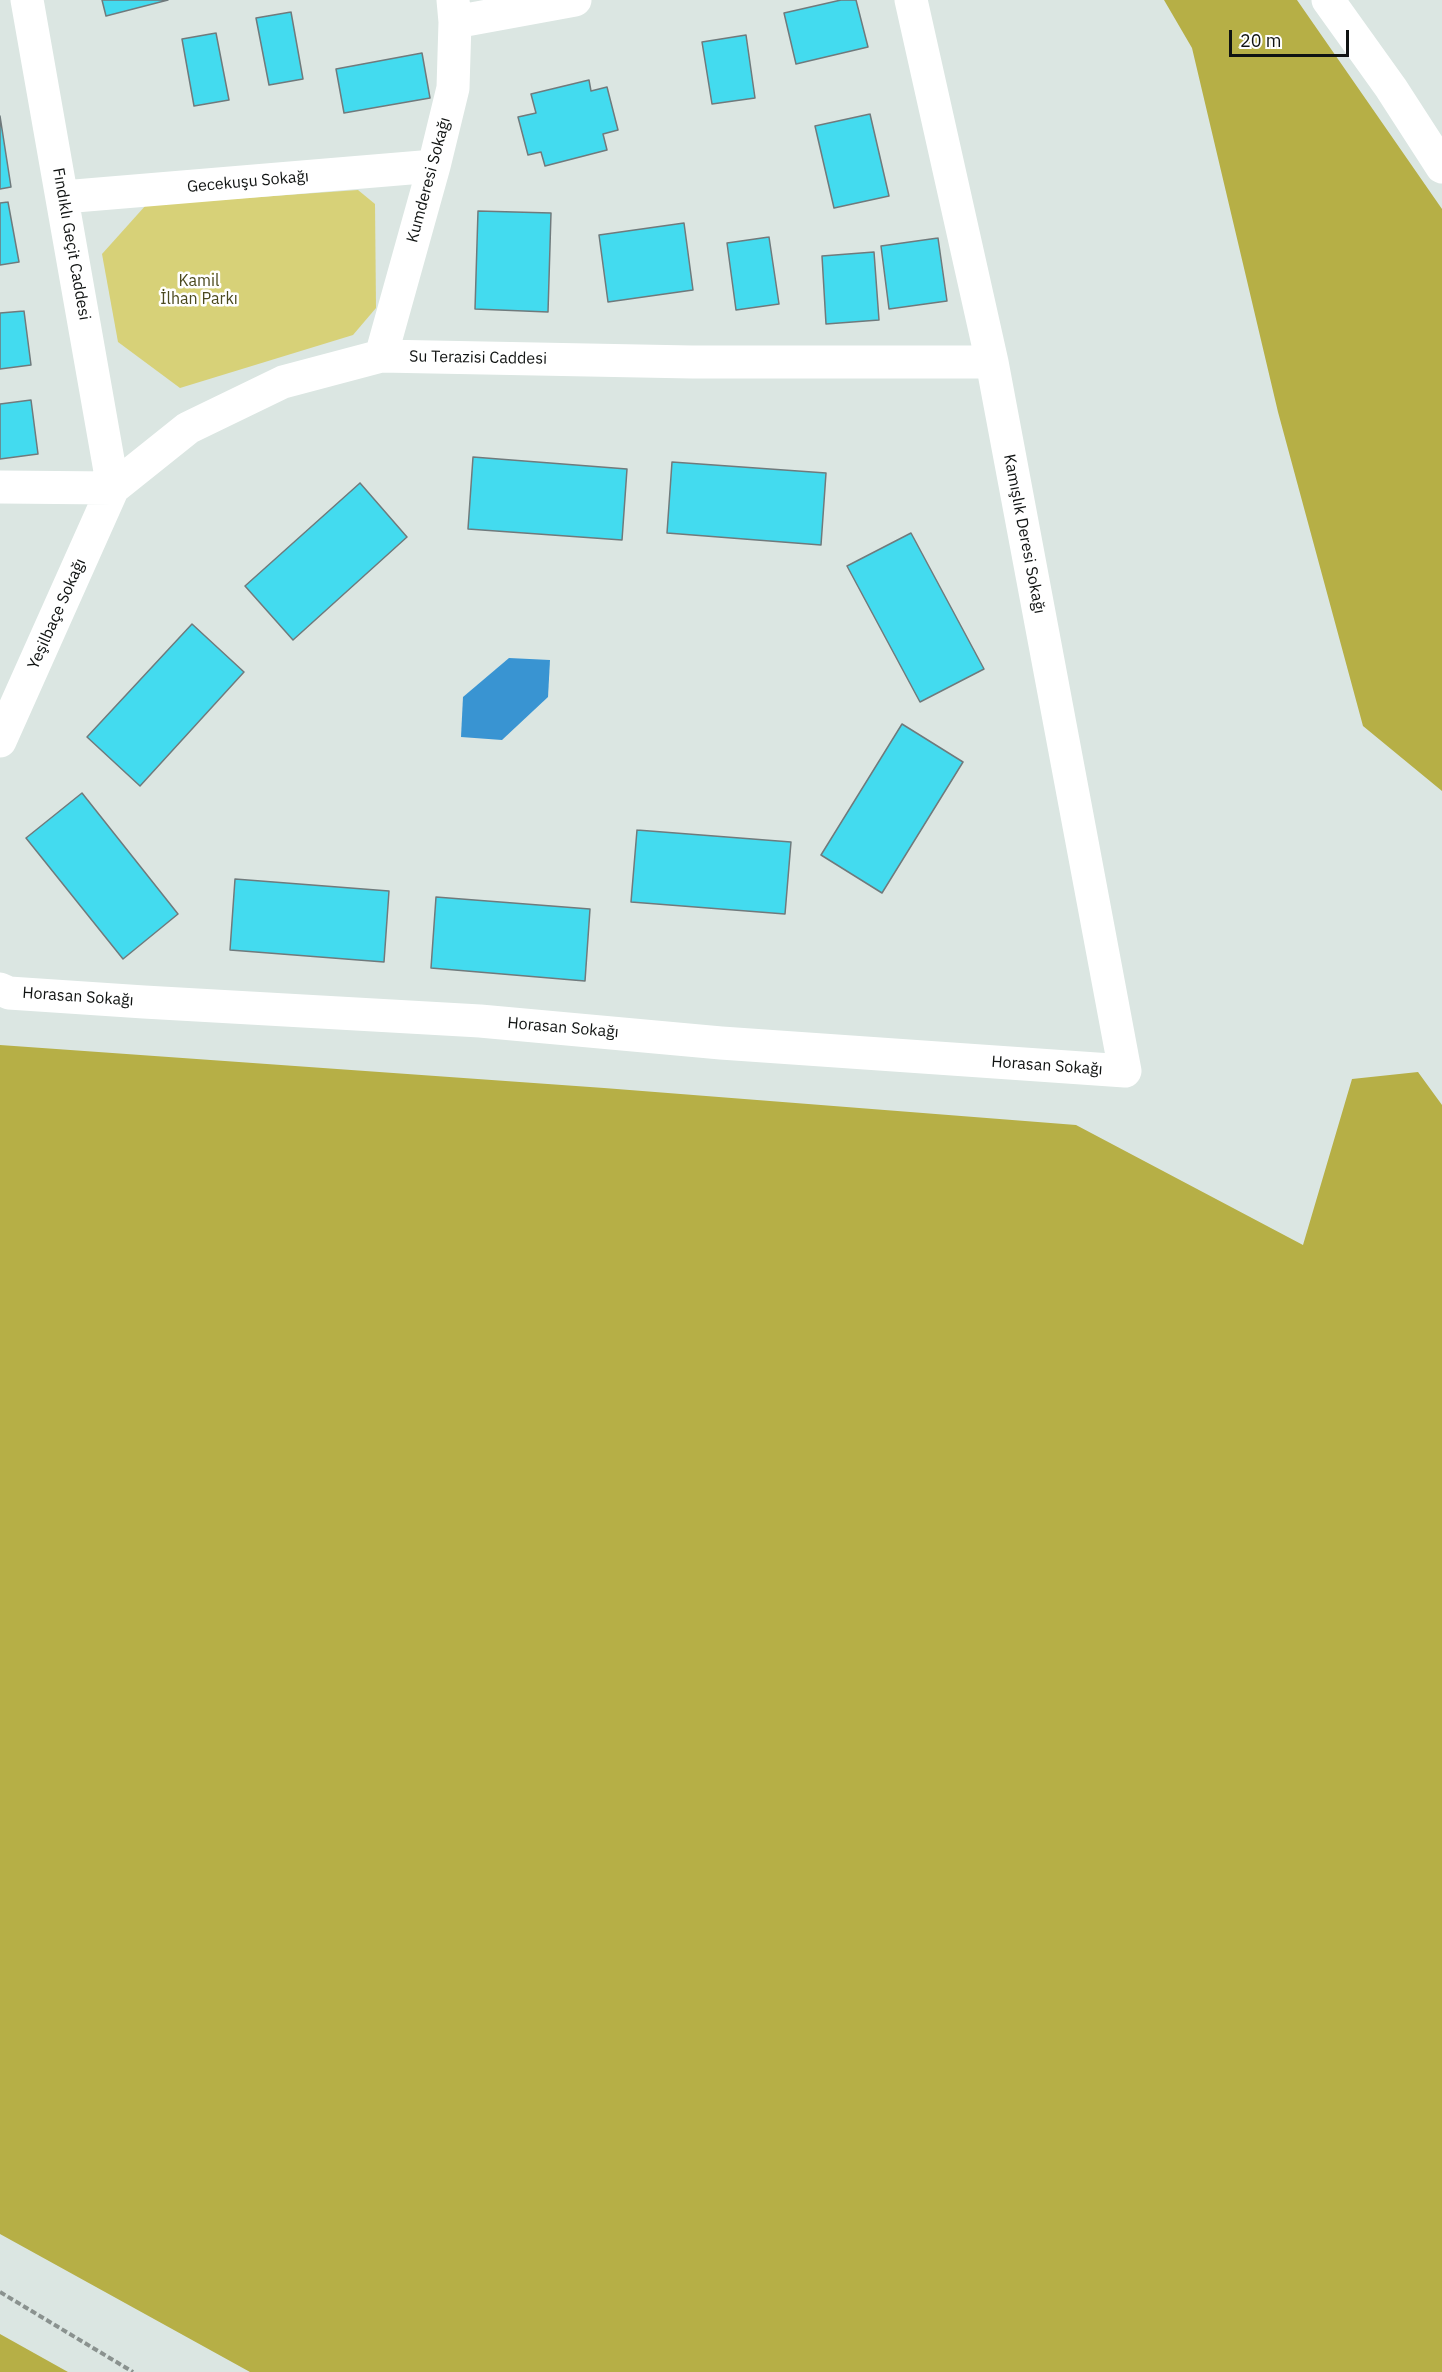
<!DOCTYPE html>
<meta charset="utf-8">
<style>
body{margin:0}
#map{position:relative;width:1442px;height:2372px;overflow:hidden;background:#dbe6e2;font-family:"IBM Plex Sans",sans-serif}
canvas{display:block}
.scale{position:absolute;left:1229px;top:30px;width:120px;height:27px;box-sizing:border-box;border:3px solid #101312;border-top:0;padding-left:8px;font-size:18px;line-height:21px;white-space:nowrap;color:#101312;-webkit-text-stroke:4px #fff;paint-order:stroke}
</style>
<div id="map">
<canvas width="1442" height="2372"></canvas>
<div class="scale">20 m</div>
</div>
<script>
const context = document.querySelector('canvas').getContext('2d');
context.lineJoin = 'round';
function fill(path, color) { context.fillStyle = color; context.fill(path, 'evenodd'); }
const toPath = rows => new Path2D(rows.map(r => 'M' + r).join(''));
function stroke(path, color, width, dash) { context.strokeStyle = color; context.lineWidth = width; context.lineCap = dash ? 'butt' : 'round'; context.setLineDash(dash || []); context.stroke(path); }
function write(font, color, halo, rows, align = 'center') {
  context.font = font + ' "IBM Plex Sans",sans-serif'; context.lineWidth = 5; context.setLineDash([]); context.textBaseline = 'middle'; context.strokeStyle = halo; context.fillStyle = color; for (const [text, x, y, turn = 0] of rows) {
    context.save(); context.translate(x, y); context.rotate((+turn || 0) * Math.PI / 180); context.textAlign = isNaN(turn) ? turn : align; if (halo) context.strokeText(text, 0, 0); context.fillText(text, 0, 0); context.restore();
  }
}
fill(toPath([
 [358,190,375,204,376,308,353,335,180,388,118,342,102,254,146,205]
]), '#d7d178');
fill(toPath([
 [1164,0,1297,0,1442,209,1442,791,1363,726,1278,412,1192,48],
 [0,1045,604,1088,1076,1125,1303,1245,1352,1079,1418,1072,1442,1105,1442,2372,250,2372,0,2234],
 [0,2334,68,2372,0,2372]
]), '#b6af46');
fill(toPath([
 [509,658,550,660,548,697,502,740,461,737,463,697]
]), '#3994d2');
const building = toPath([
 [102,0,168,0,106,16,102,0],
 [841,0,856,0,868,47,796,64,784,13,841,0],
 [291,12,303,79,269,85,256,18,291,12],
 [216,33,229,100,194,106,182,39,216,33],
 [746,35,755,98,712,104,702,42,746,35],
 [422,53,430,98,344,113,336,69,422,53],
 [589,80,591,91,607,87,618,130,603,134,607,150,545,166,541,152,528,155,518,117,536,113,531,94,589,80],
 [870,114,889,196,834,208,815,126,870,114],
 [0,116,11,187,0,189,0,116],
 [8,202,19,262,0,265,0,203,8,202],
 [478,211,551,213,548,312,475,309,478,211],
 [684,223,693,290,608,302,599,235,684,223],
 [769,237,779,304,736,310,727,243,769,237],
 [938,238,947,301,889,309,881,246,938,238],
 [874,252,879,320,826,324,822,256,874,252],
 [24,311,31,365,0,369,0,313,24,311],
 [31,400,38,454,0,459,0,404,31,400],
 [473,457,627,469,622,540,468,529,473,457],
 [672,462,826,473,821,545,667,533,672,462],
 [360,483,407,537,293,640,245,586,360,483],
 [911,533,984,669,920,702,847,566,911,533],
 [192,624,244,672,140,786,87,737,192,624],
 [902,724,963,762,882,893,821,855,902,724],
 [82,793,178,914,123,959,26,838,82,793],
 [637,830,791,842,785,914,631,902,637,830],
 [235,879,389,891,384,962,230,950,235,879],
 [436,897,590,909,585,981,431,968,436,897]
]);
fill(building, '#43dbef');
stroke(building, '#707a7c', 1.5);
stroke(toPath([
 [0,2292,133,2372]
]), '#8a928f', 4, [6, 3]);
stroke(toPath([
 [455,22,575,0],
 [63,197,434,166],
 [381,356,434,166,453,88,455,22,453,0],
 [0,487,113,488,188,428,283,382,381,356,692,362,992,362],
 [0,741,113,488,27,0],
 [0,989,9,993,144,1002,480,1021,721,1043,1125,1071,992,362,911,0]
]), '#fff', 33);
stroke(toPath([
 [1328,0,1391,88,1442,167]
]), '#fff', 33);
write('16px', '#101312', '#fff', [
 ["Kumderesi Sokağı",429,180,-75],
 ["Gecekuşu Sokağı",248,182,-5],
 ["Fındıklı Geçit Caddesi",71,244,80],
 ["Su Terazisi Caddesi",478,358,1],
 ["Kamışlık Deresi Sokağı",1024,534,79],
 ["Yeşilbaçe Sokağı",57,614,-66],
 ["Horasan Sokağı",78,997,4],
 ["Horasan Sokağı",563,1028,5],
 ["Horasan Sokağı",1047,1066,4]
]);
write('16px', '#4b491e', '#fff', [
 ["Kamil",199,281],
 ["İlhan Parkı",199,299]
]);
</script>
